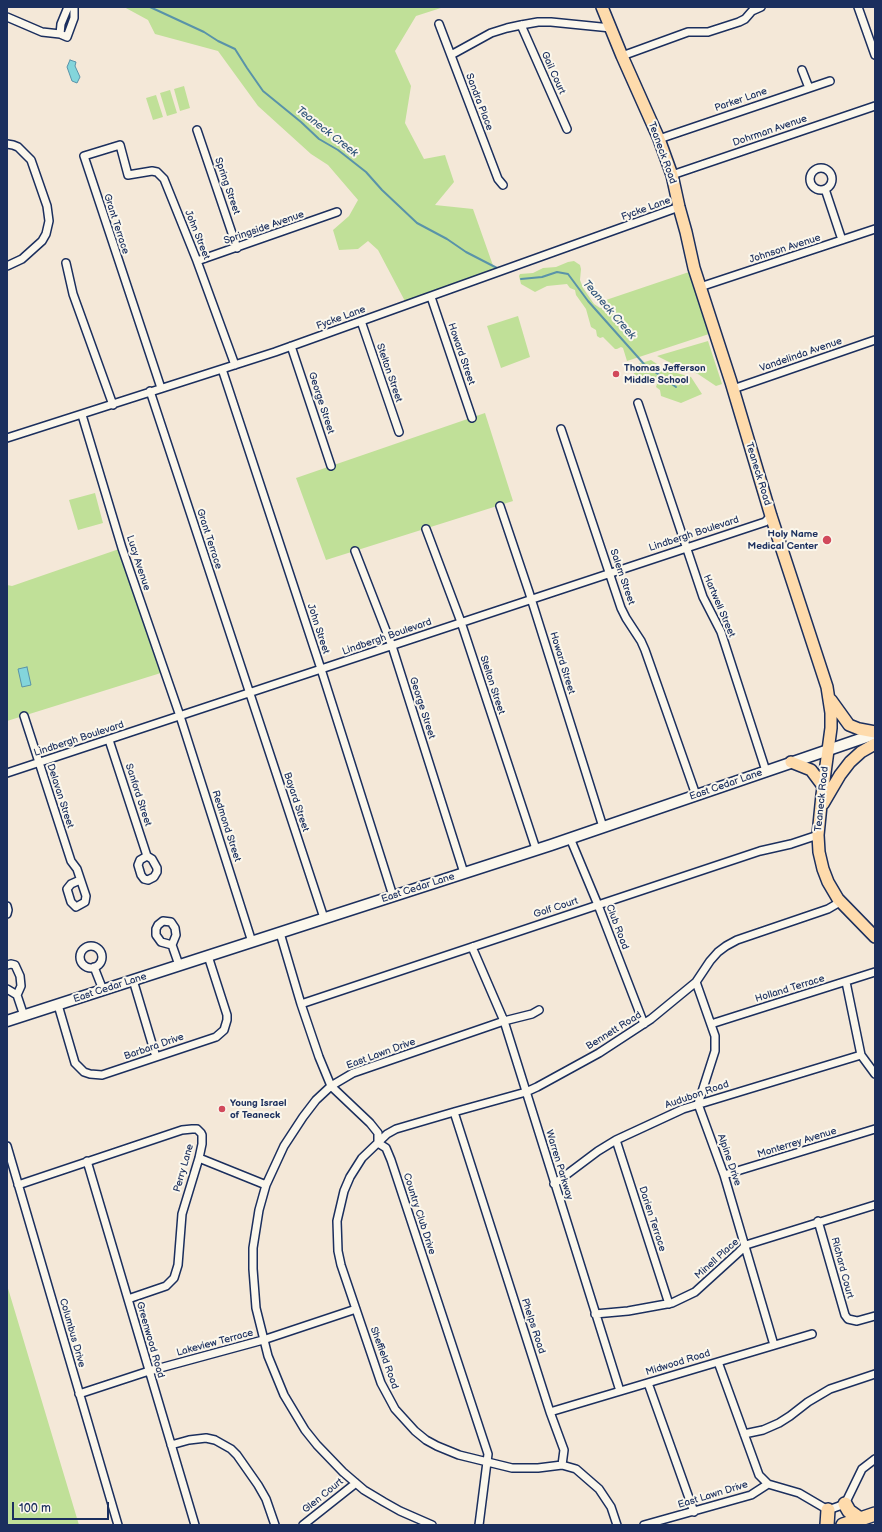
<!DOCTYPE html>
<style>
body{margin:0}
#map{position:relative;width:882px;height:1532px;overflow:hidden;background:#f4e8d8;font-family:"Balsamiq Sans",sans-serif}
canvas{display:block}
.frame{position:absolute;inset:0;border:8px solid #1b2f5e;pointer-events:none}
.scale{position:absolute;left:12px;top:1502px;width:97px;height:18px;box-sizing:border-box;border:2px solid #1b2f5e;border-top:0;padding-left:5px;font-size:12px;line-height:14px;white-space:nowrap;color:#1b2f5e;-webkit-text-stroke:3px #fbf7ec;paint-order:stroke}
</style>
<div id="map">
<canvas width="882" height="1532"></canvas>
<div class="frame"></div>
<div class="scale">100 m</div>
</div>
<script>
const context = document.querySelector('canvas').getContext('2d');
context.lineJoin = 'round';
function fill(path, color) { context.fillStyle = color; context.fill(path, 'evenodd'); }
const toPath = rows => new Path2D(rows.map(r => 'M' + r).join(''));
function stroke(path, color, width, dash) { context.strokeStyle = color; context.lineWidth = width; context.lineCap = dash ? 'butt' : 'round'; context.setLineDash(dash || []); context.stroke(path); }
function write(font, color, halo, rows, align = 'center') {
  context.font = font + ' "Balsamiq Sans",sans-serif'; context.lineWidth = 4; context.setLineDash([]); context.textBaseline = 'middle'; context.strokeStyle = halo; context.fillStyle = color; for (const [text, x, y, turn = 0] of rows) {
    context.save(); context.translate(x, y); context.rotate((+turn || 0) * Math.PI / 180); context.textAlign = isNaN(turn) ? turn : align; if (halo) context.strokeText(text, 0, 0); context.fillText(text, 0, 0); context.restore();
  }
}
fill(toPath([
 [124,7,444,7,416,16,395,51,411,86,405,123,424,159,445,155,454,182,435,205,473,209,496,274,407,305,378,250,368,241,358,249,339,250,333,230,349,216,358,200,328,165,311,154,258,106,218,51,155,34,148,20],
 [184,86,190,108,180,111,174,89],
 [170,90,177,113,167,116,160,93],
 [156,95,163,117,153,120,146,98],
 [568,262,574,261,580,265,581,269,580,280,583,288,594,304,600,308,610,308,605,303,606,300,689,272,709,334,627,361,623,348,621,347,617,349,615,349,603,337,600,338,597,336,596,330,591,327,586,309,576,295,575,290,570,288,567,284,547,286,535,292,521,284,519,276,520,274,533,273,543,268,556,267],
 [518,316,530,357,501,368,487,326],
 [708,341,722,384,716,386,698,374,675,365,657,356],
 [651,360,666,370,691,377,702,394,681,403,661,396,660,390,656,387,657,384,656,381,644,377,637,376,634,374,632,366],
 [485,413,513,501,326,560,296,478],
 [95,493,103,523,78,530,69,500],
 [122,548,164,672,7,721,7,585,12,586],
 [7,1285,79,1525,7,1525]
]), '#c0e098');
const water = toPath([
 [70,60,76,62,75,66,80,77,77,83,72,81,67,67,70,60],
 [27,667,31,685,22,687,18,669,27,667]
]);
fill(water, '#83d5db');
stroke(water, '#5993a9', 1);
stroke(toPath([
 [150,7,204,32,218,41,235,49,247,68,263,91,301,122,319,139,338,150,366,172,382,190,417,223,447,239,466,252,497,268],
 [521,279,542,277,557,272,568,274,588,301,644,364,676,387]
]), '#5993a9', 2);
const street = toPath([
 [858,7,875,55],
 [7,17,42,32,60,34,67,37,74,18,74,7],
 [439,24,498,179,503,185],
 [521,25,567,129],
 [60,34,61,24,68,7],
 [451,55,491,33,507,28,521,25,538,22,551,22,611,28],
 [622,56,688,32,708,32,739,22,745,19,752,11,761,7],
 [802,70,809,88],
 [197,130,237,248],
 [659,139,830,81],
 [7,144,13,145,18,147,31,160,47,206,49,221,46,234,42,241,22,259,7,266],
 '810 179a11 11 0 1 1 22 0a11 11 0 1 1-22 0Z',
 [672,175,875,106],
 [825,189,842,240],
 [197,261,337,212],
 [66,263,73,294,113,405],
 [700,287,875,229],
 [431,297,472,418],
 [361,321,399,432],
 [291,346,331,466],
 [222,369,321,669,393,896],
 [161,388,84,156,120,145,128,175,152,171,157,172,164,179,197,261,235,365],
 [733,389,875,340],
 [150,391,324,918],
 [638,403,703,597,721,632,766,771],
 [82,415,122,548,180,716,252,942],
 [561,429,621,608,626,618,641,641,645,650,696,795],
 [7,438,275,352,679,207],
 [500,506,529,592,603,827],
 [426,529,461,622,536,849],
 [355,551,392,646,464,873],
 [24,716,71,861,77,869,86,896,85,902,76,907,71,902,67,889,71,884,80,880],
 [109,740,147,856,152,859,157,868,157,872,154,877,148,880,144,879,141,875,138,865,140,860,147,856],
 [7,773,765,522,771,516],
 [570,838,598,905,644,1024],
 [7,906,8,910,7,914],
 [280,933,301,1004,319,1057,331,1086,370,1123,378,1133,378,1143,386,1148,391,1160,488,1454,479,1525],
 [172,945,161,942,156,935,156,929,158,925,163,921,171,922,175,928,176,935,172,945,179,965],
 '80 957a11 11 0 1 1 22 0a11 11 0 1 1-22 0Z',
 [472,947,504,1021,620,1391],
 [7,965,11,964,15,965,20,976,21,986,17,995],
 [94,967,103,990],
 [133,980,156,1057],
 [696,982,715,1036,715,1051,698,1104,724,1175,774,1345],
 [846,982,861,1055,875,1074],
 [7,989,17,995,24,1016],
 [301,1004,760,851,791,844,818,835],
 [58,1005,75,1063,84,1072,90,1074,102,1075,216,1037,224,1030,227,1020,227,1015,208,956],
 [711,1024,875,972],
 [454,1112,550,1412,564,1450,562,1465,576,1469,599,1489,611,1507,617,1525],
 [616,1140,669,1304],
 [7,1146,118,1525],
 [199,1158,266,1185],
 [87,1161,195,1525],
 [724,1175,875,1129],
 [554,1184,598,1151,616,1140,683,1109,861,1055],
 [18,1185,182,1130,192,1129,197,1129,201,1133,202,1135,202,1144,199,1158,182,1214,178,1265,174,1278,166,1286,128,1299],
 [818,1221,845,1315,848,1319,857,1321,875,1316],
 [595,1314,628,1311,672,1303,695,1292,739,1252,746,1245,875,1205],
 [718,1362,759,1475,768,1484],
 [648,1383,694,1512],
 [79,1394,149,1371,263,1340,356,1309],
 [550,1412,812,1334],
 [744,1434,763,1430,779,1423,790,1416,808,1402,830,1389,875,1374],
 [171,1445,189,1440,206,1438,215,1440,231,1449,237,1455,258,1485,266,1499,275,1525],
 [562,1465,538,1468,512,1468,459,1455,437,1446,426,1440,415,1431,395,1409,381,1383,341,1265,338,1251,337,1221,344,1191,350,1177,362,1158,387,1134,396,1129,454,1112,526,1092,537,1087,599,1053,651,1019,696,982,710,961,718,952,726,946,737,940,828,909,840,902],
 [303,1525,356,1483],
 [432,1525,400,1511,384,1502,364,1490,343,1472,317,1445,305,1430,284,1395,268,1356,256,1308,253,1269,253,1248,259,1210,266,1185,284,1146,303,1117,316,1100,331,1086,353,1073,504,1021,532,1014,539,1010],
 [644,1525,751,1495,768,1484,799,1493,828,1510,845,1504,862,1469,875,1459]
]);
const secondary = toPath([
 [7,1021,551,845,875,734]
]);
const primary = toPath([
 [602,7,622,56,659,139,672,175,679,207,686,232,694,268,731,382,771,516,827,687,831,713,831,728,822,795,818,835,819,852,823,869,828,882,838,899,875,937],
 [831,700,849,725,859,729,875,732],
 [791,762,811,770,823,786],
 [823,804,840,775,850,762,861,752,875,744]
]);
const highway = toPath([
 [845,1504,849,1511,860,1519],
 [827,1525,828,1510],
 [843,1525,875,1514]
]);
stroke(street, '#1b2f5e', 10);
stroke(secondary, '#1b2f5e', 13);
stroke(primary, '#1b2f5e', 14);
stroke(highway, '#1b2f5e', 16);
stroke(street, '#fbf7ec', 7);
stroke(secondary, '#fbf7ec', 10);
stroke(primary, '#fedbac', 11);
stroke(highway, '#fedbac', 13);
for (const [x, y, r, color] of [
 [616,374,4,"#d1495b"],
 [827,540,5,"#d1495b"],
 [222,1109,4,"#d1495b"]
]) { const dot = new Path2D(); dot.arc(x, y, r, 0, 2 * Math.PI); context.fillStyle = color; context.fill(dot); stroke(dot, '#fbf7ec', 1.5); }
write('10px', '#1b2f5e', '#fbf7ec', [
 ["Gail Court",553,73,66],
 ["Parker Lane",741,100,-19],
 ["Sandra Place",479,102,69],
 ["Dohrman Avenue",770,131,-19],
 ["Teaneck Road",662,153,70],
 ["Spring Street",227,186,71],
 ["Fycke Lane",646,209,-20],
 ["Grant Terrace",116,224,72],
 ["Springside Avenue",264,228,-19],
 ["John Street",197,235,68],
 ["Johnson Avenue",785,249,-18],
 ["Fycke Lane",341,318,-20],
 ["Howard Street",461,354,71],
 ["Vandelinda Avenue",801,355,-19],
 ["Stelton Street",389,373,71],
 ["George Street",321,403,72],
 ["Teaneck Road",758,474,73],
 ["Lindbergh Boulevard",694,534,-18],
 ["Grant Terrace",209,539,72],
 ["Lucy Avenue",138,563,72],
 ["Salem Street",622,577,71],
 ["Hartwell Street",719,606,67],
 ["John Street",318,629,72],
 ["Lindbergh Boulevard",387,637,-19],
 ["Howard Street",562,663,73],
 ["Stelton Street",492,685,72],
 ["George Street",422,708,72],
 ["Lindbergh Boulevard",79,739,-18],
 ["East Cedar Lane",726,785,-19],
 ["Sanford Street",138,795,72],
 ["Delavan Street",60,796,72],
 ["Teaneck Road",822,799,-84],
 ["Bayard Street",296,802,72],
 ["Redmond Street",226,826,72],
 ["East Cedar Lane",418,888,-18],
 ["Golf Court",556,908,-18],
 ["Club Road",617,927,69],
 ["East Cedar Lane",110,988,-18],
 ["Holland Terrace",790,989,-17],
 ["Bennett Road",614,1031,-32],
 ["Barbara Drive",154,1047,-19],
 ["East Lawn Drive",381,1054,-20],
 ["Audubon Road",697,1095,-19],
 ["Monterrey Avenue",797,1143,-17],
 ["Alpine Drive",729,1160,71],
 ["Warren Parkway",559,1165,73],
 ["Perry Lane",184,1168,-74],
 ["Country Club Drive",419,1214,72],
 ["Darien Terrace",652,1219,72],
 ["Minell Place",717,1259,-42],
 ["Richard Court",842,1268,75],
 ["Phelps Road",533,1326,72],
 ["Columbus Drive",72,1333,74],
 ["Greenwood Road",150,1340,74],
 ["Lakeview Terrace",215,1343,-15],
 ["Sheffield Road",384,1358,70],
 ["Midwood Road",678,1363,-17],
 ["East Lawn Drive",713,1495,-17],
 ["Glen Court",323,1496,-39]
]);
write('bold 10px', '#1b2f5e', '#fbf7ec', [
 ["Thomas Jefferson",624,368],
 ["Middle School",624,380],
 ["Holy Name",818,534,"right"],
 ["Medical Center",818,546,"right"],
 ["Young Israel",230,1103],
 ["of Teaneck",230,1115]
], 'left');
write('italic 11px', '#35587d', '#fbf7ec', [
 ["Teaneck Creek",327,132,38],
 ["Teaneck Creek",609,310,49]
]);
</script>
